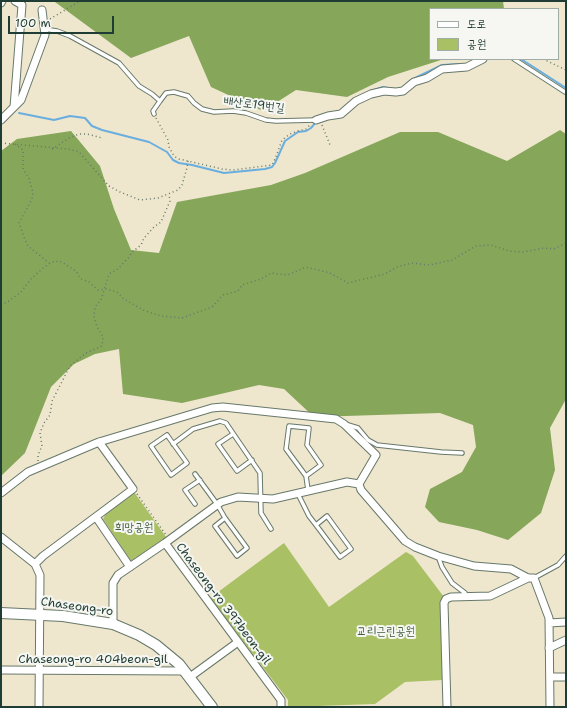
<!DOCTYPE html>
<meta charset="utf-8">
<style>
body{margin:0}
#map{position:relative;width:567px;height:708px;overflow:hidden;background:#eee7ce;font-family:"Shantell Sans","Poor Story",sans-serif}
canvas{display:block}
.frame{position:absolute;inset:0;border:2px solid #1f3d34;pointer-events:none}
.legend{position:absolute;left:429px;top:8px;width:130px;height:52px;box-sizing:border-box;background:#f6f6f2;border:1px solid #a0aca6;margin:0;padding:5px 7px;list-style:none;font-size:12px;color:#1f3d34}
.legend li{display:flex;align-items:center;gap:8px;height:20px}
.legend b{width:20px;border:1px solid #a0aca6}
.scale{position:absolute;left:8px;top:16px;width:106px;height:18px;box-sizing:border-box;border:2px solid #1f3d34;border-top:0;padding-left:5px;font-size:12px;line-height:14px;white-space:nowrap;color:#1f3d34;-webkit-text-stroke:3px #f6f6f2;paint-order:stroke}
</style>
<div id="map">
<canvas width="567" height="708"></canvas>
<div class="frame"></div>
<ul class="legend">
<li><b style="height:5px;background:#fff"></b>도로</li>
<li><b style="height:11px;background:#a9c065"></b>공원</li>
</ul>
<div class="scale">100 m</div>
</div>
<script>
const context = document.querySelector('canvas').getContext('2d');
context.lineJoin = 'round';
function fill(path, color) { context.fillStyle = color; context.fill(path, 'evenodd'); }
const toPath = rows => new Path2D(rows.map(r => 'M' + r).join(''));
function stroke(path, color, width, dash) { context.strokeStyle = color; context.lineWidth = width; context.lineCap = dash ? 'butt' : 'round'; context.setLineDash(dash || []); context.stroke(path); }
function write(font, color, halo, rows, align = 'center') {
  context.font = font + ' "Shantell Sans","Poor Story",sans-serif'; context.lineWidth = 4; context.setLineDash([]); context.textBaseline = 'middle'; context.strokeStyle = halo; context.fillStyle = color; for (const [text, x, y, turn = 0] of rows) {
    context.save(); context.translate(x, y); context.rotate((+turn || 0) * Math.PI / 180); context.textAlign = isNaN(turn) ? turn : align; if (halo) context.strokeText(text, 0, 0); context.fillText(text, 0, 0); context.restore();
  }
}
fill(toPath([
 [134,492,166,537,131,561,103,519,106,513],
 [284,543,329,607,406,552,413,556,444,597,440,604,443,680,405,682,375,704,288,707,288,700,210,598]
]), '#a9c065');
fill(toPath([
 [56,1,503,1,504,9,430,9,430,59,444,59,388,77,347,97,296,90,263,111,211,87,189,36,131,58,55,2],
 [560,130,566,134,566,399,550,428,555,470,541,513,508,540,477,530,439,522,425,507,430,489,462,472,476,447,473,425,440,413,314,417,284,389,259,385,182,403,123,394,119,349,95,354,74,364,51,387,25,453,1,476,1,151,17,139,71,131,100,166,114,209,131,250,159,253,177,202,271,185,305,173,400,132,438,132,507,161]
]), '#86a65a');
stroke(toPath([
 [521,59,566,88],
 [404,86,411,80,442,65,458,64],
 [370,91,383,87,394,89],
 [19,113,54,120,70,116,85,118,92,126,102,130,149,142,167,152,173,160,179,163,192,165,224,173,265,169,272,167,275,163,285,141,298,132,306,131,311,128,316,122]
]), '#69aedf', 2);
const service = toPath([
 [44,29,57,31,70,36,119,63,139,86,152,94,160,101,166,93,174,92,188,96,194,103,202,109,214,112,233,111,246,113,266,120,276,121,316,120],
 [514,59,565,92],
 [154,114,153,111,160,101],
 [345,424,358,428,368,440,377,445,441,452,462,453],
 [233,434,218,444,237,471,252,460],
 [167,435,187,463,171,475,151,446,167,435],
 [173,444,193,429,220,421,226,423,260,473,261,513,271,529],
 [195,474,217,504,225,518,247,548,237,556,215,526,225,518],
 [306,476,321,465,307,445,309,428,289,426,286,449,306,476,308,490],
 [298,494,309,516,316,525,340,557,351,549,327,516,316,525],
 [195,504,185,490,200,480],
 [438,556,442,567,452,583,465,593,466,596],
 [534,578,558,565,566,556]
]);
const minor = toPath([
 [1,3,2,1],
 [14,107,21,100,45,35,42,10],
 [1,120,14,107,22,5,15,1],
 [316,120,328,116,341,114,356,101,371,94,384,91,396,92,403,91,414,82,427,78,442,69,467,67,483,59],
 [359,484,361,490,405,541,415,547,438,556,474,566,511,569,528,578,534,578,549,618,550,707],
 [1,493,28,472,99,442,212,408,223,407,336,419,344,424,376,455,359,484],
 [96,517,130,567],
 [1,537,35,564,40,575,39,707],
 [165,543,281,700,281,707],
 [35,564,43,556,133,489,99,442],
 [549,623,566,622],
 [113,624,113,583,118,575,165,543,221,502,238,497,273,499,347,482,359,484],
 [549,648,566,640],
 [1,670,185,671],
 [190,677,238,642],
 [550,677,566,677],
 [447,707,444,603,446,599,451,597,490,596,528,578]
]);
const secondary = toPath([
 [1,613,63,616,113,624,139,635,156,645,179,664,212,707]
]);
stroke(service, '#67786a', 5.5);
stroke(minor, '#67786a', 9);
stroke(secondary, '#67786a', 12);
stroke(toPath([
 [50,19,80,1],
 [543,59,566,70],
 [156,118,168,140,169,147,174,156,179,159,222,169,233,170,272,165,275,159,282,140,290,134,298,131,306,129,310,125],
 [322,125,330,145],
 [1,143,68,149,79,152,109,186,120,192,140,200,158,198,178,190,182,185,187,168,188,161],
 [15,144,23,150,23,169,29,178,33,193,32,199,19,223,24,237,28,246,49,263],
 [52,149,69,138,79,134,87,134,102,138],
 [1,305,9,301,21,292,31,279,43,268,52,262,60,261,76,271,81,279,89,282,98,290,106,289,117,292,124,299,143,310,161,316,182,318,212,307,223,295,238,291,242,285,261,279,271,273,288,275,306,267,330,273,348,283,385,274,397,267,412,263,429,265,452,260,476,246,491,245,509,251,523,252,544,248,554,249,566,243],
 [38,461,38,455,42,446,40,433,44,423,50,415,52,401,70,366,86,353,102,346,103,337,97,327,94,316,95,307,101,300,109,274,118,269,130,256,131,253,141,245,144,238,154,227,161,222,170,201,169,194],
 [137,494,166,535]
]), '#67786a', 1.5, [1, 3]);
stroke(service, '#fff', 3.5);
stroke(minor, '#fff', 7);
stroke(secondary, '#fff', 10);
write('12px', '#1f3d34', '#f6f6f2', [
 ["배산로19번길",254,105,7],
 ["Chaseong-ro 397beon-gil",223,604,53],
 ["Chaseong-ro",77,607,8],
 ["Chaseong-ro 404beon-gil",93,660]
]);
write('12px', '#425e40', '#f6f6f2', [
 ["희망공원",134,528],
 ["교리근린공원",386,632]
]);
</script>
